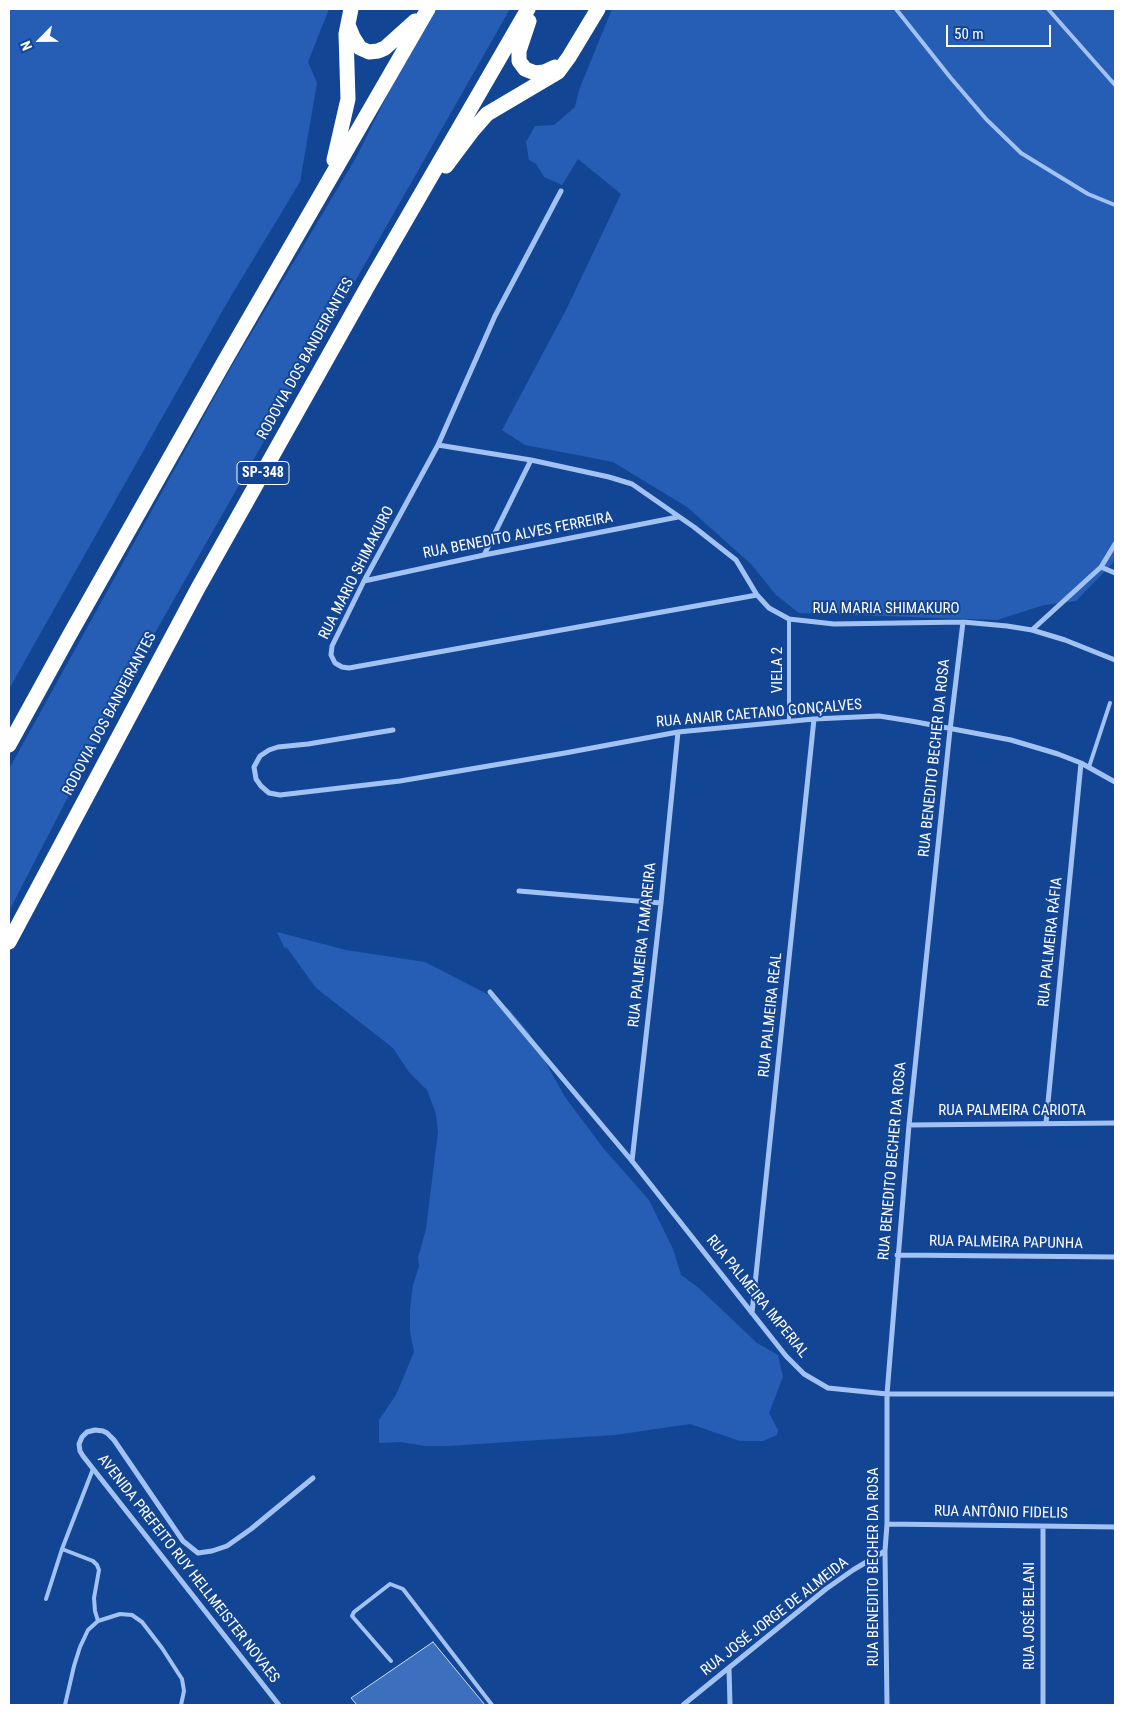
<!DOCTYPE html>
<meta charset="utf-8">
<style>
body{margin:0}
#map{position:relative;width:1124px;height:1714px;overflow:hidden;background:#134595;font-family:"Roboto Condensed",sans-serif}
canvas{display:block}
.frame{position:absolute;inset:0;border:10px solid #fff;pointer-events:none}
.north{position:absolute;left:15px;top:15px;width:50px;height:50px;-webkit-text-stroke:4px #134595;paint-order:stroke;rotate:247deg;font-size:14px;font-weight:700;line-height:20px;text-align:center;color:#fff}
.north::after{content:'';display:block;margin:auto;width:18px;height:22px;background:#fff;clip-path:polygon(50% 0,100% 100%,50% 72%,0 100%)}
.scale{position:absolute;left:946px;top:25px;width:105px;height:22px;box-sizing:border-box;border:2px solid #fff;border-top:0;padding-left:6px;font-size:15px;line-height:18px;white-space:nowrap;color:#fff;-webkit-text-stroke:4px #134595;paint-order:stroke}
</style>
<div id="map">
<canvas width="1124" height="1714"></canvas>
<div class="frame"></div>
<div class="north">N</div>
<div class="scale">50 m</div>
</div>
<script>
const context = document.querySelector('canvas').getContext('2d');
context.lineJoin = 'round';
function fill(path, color) { context.fillStyle = color; context.fill(path, 'evenodd'); }
const toPath = rows => new Path2D(rows.map(r => 'M' + r).join(''));
function stroke(path, color, width, dash) { context.strokeStyle = color; context.lineWidth = width; context.lineCap = dash ? 'butt' : 'round'; context.setLineDash(dash || []); context.stroke(path); }
function write(font, color, halo, rows, align = 'center') {
  context.font = font + ' "Roboto Condensed",sans-serif'; context.lineWidth = 4; context.setLineDash([]); context.textBaseline = 'middle'; context.strokeStyle = halo; context.fillStyle = color; for (const [text, x, y, turn = 0] of rows) {
    context.save(); context.translate(x, y); context.rotate((+turn || 0) * Math.PI / 180); context.textAlign = isNaN(turn) ? turn : align; if (halo) context.strokeText(text, 0, 0); context.fillText(text, 0, 0); context.restore();
  }
}
fill(toPath([
 [9,9,329,9,308,62,317,83,300,182,228,301,9,689],
 [428,9,510,9,131,675,9,911,9,769,230,369,357,156,404,61],
 [612,9,1115,9,1115,559,1112,564,1076,601,1044,605,997,620,799,613,776,595,751,564,687,507,613,462,525,445,502,430,566,310,621,194,578,159,562,185,544,177,536,164,529,160,526,142,535,126,554,125,575,107,579,90],
 [277,932,346,950,425,962,491,996,510,1010,529,1033,565,1097,604,1149,649,1200,673,1249,681,1275,699,1288,757,1343,778,1355,783,1377,769,1413,778,1430,777,1435,763,1441,740,1441,690,1424,615,1435,448,1446,425,1446,401,1442,379,1443,379,1420,396,1395,414,1352,410,1331,410,1309,413,1285,419,1266,418,1258,426,1229,438,1132,436,1114,427,1090,409,1072,393,1048,316,988,287,948,284,947]
]), '#255eb4');
const building = toPath([
 [433,1642,485,1705,357,1705,351,1698,433,1642]
]);
fill(building, '#3c6fbd');
stroke(building, '#cadefd', 1);
stroke(toPath([
 [896,9,950,77,986,119,1021,153,1088,194,1115,205],
 [1048,9,1115,85],
 [789,722,789,619],
 [1089,767,1110,703],
 [62,1549,93,1561,97,1565,99,1570,94,1598,95,1611,98,1621],
 [46,1599,62,1549,93,1469],
 [391,1661,352,1616,354,1612,390,1584,403,1589,492,1705],
 [65,1705,74,1666,80,1647,88,1630,98,1621,120,1614,132,1615,142,1622,162,1648,182,1679,184,1691,181,1705]
]), '#a2c2f3', 4);
stroke(toPath([
 [561,191,495,316,438,445,364,581,332,646,331,655,335,663,342,667,349,668,757,595],
 [438,445,531,460,609,477,632,484,694,527,736,560,757,595,769,608,789,619,834,624,963,622,1007,626,1032,630,1065,640,1115,660],
 [484,555,531,460],
 [1101,567,1115,544],
 [364,581,484,555,678,517],
 [1032,630,1101,567,1115,573],
 [393,730,308,744,278,747,269,750,260,756,254,767,256,779,261,786,269,793,280,795,400,781,565,753,678,732,814,719,879,716,911,721,1011,740,1058,754,1081,763,1115,782],
 [519,891,661,903],
 [490,992,632,1161,786,1356,804,1374,828,1388,887,1394,1115,1394],
 [1046,1123,1081,763],
 [909,1125,1115,1123],
 [632,1161,661,903,678,732],
 [897,1255,1115,1257],
 [752,1313,814,719],
 [887,1524,1115,1527],
 [1043,1527,1043,1705],
 [729,1668,730,1705],
 [279,1705,83,1456,80,1451,79,1444,82,1437,87,1432,95,1430,103,1431,107,1433,114,1440,183,1541,198,1553,212,1551,227,1546,251,1529,313,1478],
 [683,1705,826,1589,853,1570,885,1551],
 [887,1705,885,1551,887,1524,887,1394,909,1125,950,730,963,622]
]), '#a2c2f3', 5);
stroke(toPath([
 [529,21,519,51,519,61,525,69,535,73,544,72,555,67],
 [348,25,353,37,360,48,369,52,378,51,385,48,415,21],
 [334,160,348,99,346,34,351,9],
 [446,166,473,130,487,114,558,72,569,57,598,9],
 [9,745,69,636,224,362,428,9],
 [9,942,198,588,370,282,528,9]
]), '#fff', 15);
for (const [x, y, w] of [
 [263,473,52]
]) { const box = new Path2D(); box.roundRect(x - w / 2, y - 11.5, w, 23, 4); context.fillStyle = '#134595'; context.fill(box); stroke(box, '#fff', 1); }
write('bold 14px', '#fff', null, [
 ["SP-348",263,473]
]);
write('15px', '#fff', '#134595', [
 ["RODOVIA DOS BANDEIRANTES",306,359,-61],
 ["RUA BENEDITO ALVES FERREIRA",518,536,-11],
 ["RUA MARIO SHIMAKURO",357,573,-63],
 ["RUA MARIA SHIMAKURO",886,609],
 ["VIELA 2",778,670,-90],
 ["RODOVIA DOS BANDEIRANTES",110,714,-62],
 ["RUA ANAIR CAETANO GONÇALVES",759,714,-5],
 ["RUA BENEDITO BECHER DA ROSA",935,758,-84],
 ["RUA PALMEIRA RÁFIA",1051,942,-84],
 ["RUA PALMEIRA TAMAREIRA",643,945,-84],
 ["RUA PALMEIRA REAL",771,1015,-84],
 ["RUA PALMEIRA CARIOTA",1012,1111],
 ["RUA BENEDITO BECHER DA ROSA",893,1161,-85],
 ["RUA PALMEIRA PAPUNHA",1006,1243,1],
 ["RUA PALMEIRA IMPERIAL",757,1297,51],
 ["RUA ANTÔNIO FIDELIS",1001,1513,1],
 ["RUA BENEDITO BECHER DA ROSA",874,1567,-90],
 ["AVENIDA PREFEITO RUY HELLMEISTER NOVAES",188,1569,52],
 ["RUA JOSÉ BELANI",1030,1616,-90],
 ["RUA JOSÉ JORGE DE ALMEIDA",775,1617,-38]
]);
</script>
